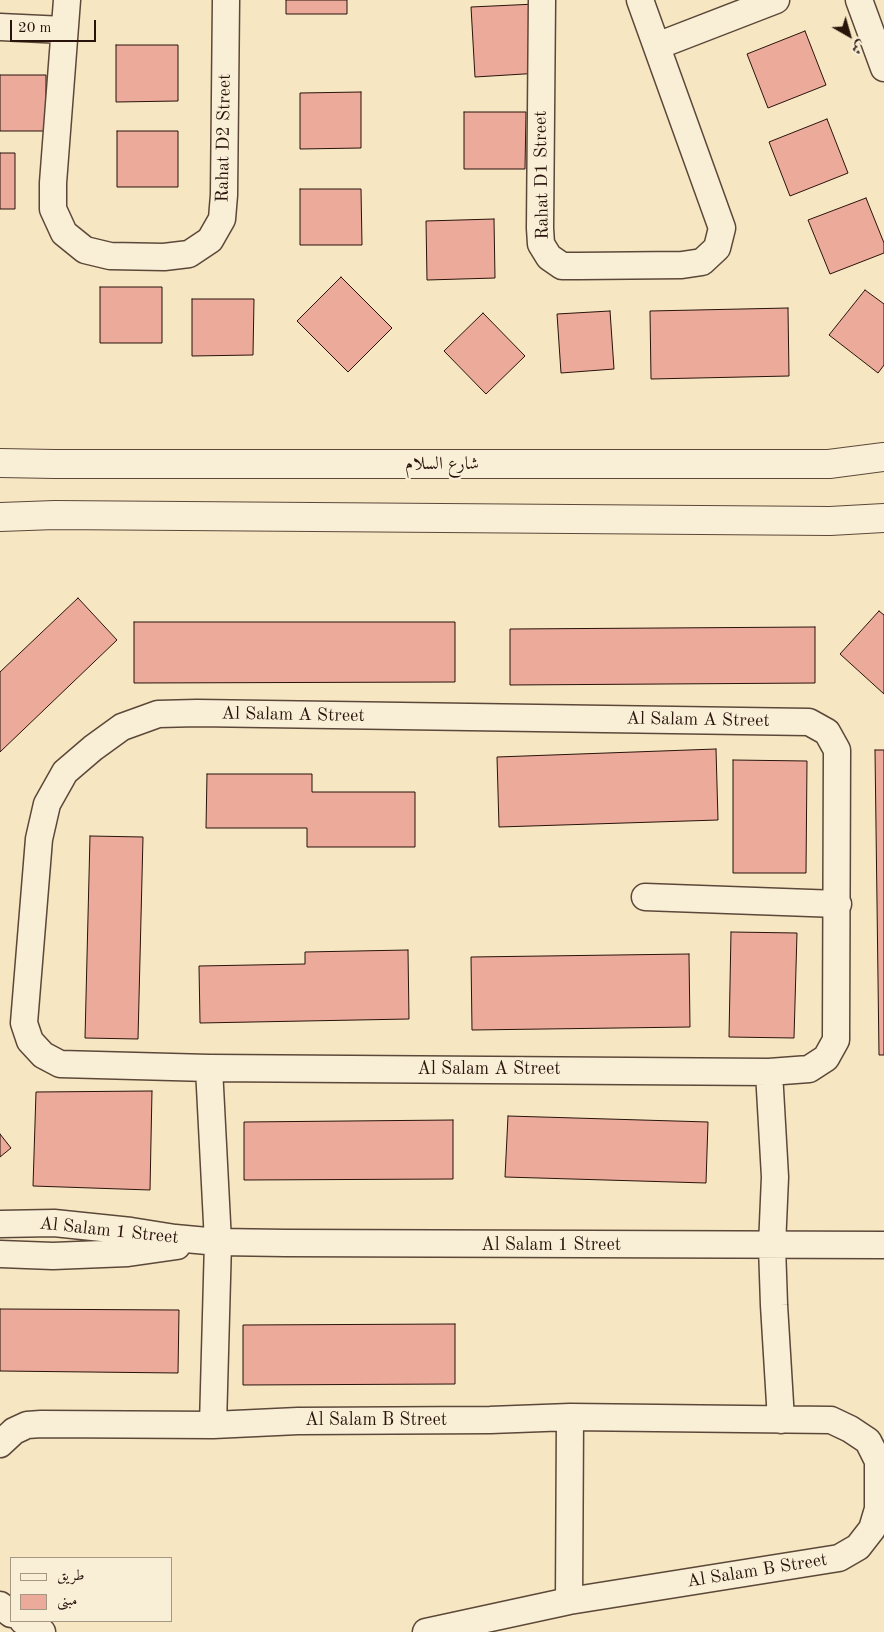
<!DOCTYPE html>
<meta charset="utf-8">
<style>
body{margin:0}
#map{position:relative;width:884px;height:1632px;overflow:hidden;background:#f6e6c2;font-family:"Old Standard TT",Amiri,serif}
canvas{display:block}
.legend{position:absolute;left:10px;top:1557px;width:162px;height:65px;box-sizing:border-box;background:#f9efd7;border:1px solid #a69785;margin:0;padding:6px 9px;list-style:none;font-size:15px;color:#29130b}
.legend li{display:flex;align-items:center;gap:10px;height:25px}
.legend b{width:25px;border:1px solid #a69785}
.north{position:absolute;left:824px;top:10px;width:50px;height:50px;-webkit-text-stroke:4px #f9efd7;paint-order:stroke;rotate:142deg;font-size:14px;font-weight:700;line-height:20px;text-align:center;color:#29130b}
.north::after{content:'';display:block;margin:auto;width:18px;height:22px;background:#29130b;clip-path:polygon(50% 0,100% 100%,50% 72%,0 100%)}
.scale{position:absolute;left:10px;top:20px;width:86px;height:22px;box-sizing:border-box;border:2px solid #29130b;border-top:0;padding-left:6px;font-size:15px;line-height:18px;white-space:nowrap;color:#29130b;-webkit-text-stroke:4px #f9efd7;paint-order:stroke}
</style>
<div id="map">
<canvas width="884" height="1632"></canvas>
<ul class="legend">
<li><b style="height:6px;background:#f9efd7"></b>طريق</li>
<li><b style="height:14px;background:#ebaa9a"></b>مبنى</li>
</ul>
<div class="north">ش</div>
<div class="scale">20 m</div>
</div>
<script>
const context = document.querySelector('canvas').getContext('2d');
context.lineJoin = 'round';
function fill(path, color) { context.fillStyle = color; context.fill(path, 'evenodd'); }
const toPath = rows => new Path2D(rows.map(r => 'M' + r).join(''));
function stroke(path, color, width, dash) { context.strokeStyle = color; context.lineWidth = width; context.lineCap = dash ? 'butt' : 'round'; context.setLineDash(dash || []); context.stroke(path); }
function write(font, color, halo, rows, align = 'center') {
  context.font = font + ' "Old Standard TT",Amiri,serif'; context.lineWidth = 5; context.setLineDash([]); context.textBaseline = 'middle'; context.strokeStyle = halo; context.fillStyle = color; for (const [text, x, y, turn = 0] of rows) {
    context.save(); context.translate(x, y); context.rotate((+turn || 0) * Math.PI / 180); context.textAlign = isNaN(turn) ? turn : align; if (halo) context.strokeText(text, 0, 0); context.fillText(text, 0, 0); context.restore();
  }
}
const building = toPath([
 [286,0,347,0,347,14,286,14,286,0],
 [536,4,540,73,475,77,471,7,536,4],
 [805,31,826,85,768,108,747,54,805,31],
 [116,45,178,45,178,101,116,102,116,45],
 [0,75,46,75,46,131,0,131,0,75],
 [361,92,361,148,300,149,300,93,361,92],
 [464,112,526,112,525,169,464,169,464,112],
 [827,119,848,173,790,196,769,142,827,119],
 [117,131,178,131,178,187,117,187,117,131],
 [0,153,15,153,15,209,0,209,0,153],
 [300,189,361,189,362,245,300,245,300,189],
 [866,198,884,243,884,253,830,274,808,220,866,198],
 [494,219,495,278,427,280,426,221,494,219],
 [341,277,392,328,348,372,297,321,341,277],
 [100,287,162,287,162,343,100,343,100,287],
 [865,290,884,304,884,365,878,373,829,335,865,290],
 [192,299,254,299,253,355,192,356,192,299],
 [788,308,789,376,651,379,650,311,788,308],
 [610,311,614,369,561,373,557,314,610,311],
 [483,313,525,356,486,394,444,351,483,313],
 [78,598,117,640,0,752,0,672,78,598],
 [879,611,884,615,884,694,840,654,879,611],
 [134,622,455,622,455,682,134,683,134,622],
 [815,627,815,683,510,685,510,629,815,627],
 [716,749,718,820,499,827,497,757,716,749],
 [875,750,884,750,884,1055,879,1055,875,750],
 [733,760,807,761,806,873,733,873,733,760],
 [207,774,312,774,312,792,415,792,415,847,307,847,307,828,206,828,207,774],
 [90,836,143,837,138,1039,85,1038,90,836],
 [731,932,797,933,794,1038,729,1037,731,932],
 [408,950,409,1019,200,1023,199,966,305,964,305,952,408,950],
 [689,954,690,1027,472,1030,471,957,689,954],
 [152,1091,150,1190,33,1186,36,1092,152,1091],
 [508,1116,708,1122,706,1183,505,1177,508,1116],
 [453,1120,453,1179,244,1180,244,1122,453,1120],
 [0,1134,11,1148,0,1157,0,1134],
 [0,1309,179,1310,178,1373,0,1371,0,1309],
 [455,1324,455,1384,243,1385,243,1325,455,1324]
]);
fill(building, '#ebaa9a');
stroke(building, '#29130b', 1);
const minor = toPath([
 [67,0,53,183,53,209,64,233,85,250,110,256,164,257,189,254,210,240,222,219,224,195,226,0],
 [542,0,540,228,541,244,549,257,562,266,579,266,682,265,702,262,717,248,722,228,640,0],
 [859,0,884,68],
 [0,27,64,30],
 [657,46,776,0],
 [197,713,809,722,827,732,837,750,836,1040,826,1058,809,1069,769,1072,209,1068,60,1064,43,1055,30,1041,24,1023,39,839,47,804,65,772,93,748,122,727,158,714,197,713],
 [645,897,838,904],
 [209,1068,218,1242,213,1425],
 [769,1072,775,1177,772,1246,774,1305,781,1420],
 [0,1224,54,1223,131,1231,175,1238,218,1242,286,1243,884,1245],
 [0,1254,53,1256,128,1253,177,1246],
 [0,1444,14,1431,27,1425,41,1424,213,1425,298,1421,490,1420,570,1417,831,1420,850,1429,868,1441,878,1461,878,1509,872,1529,858,1547,839,1558,569,1601,426,1632],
 [569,1601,570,1417],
 [0,1605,11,1614],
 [23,1621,42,1632]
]);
const tertiary = toPath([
 [0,463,55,464,829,464,884,457],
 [0,517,55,515,830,521,884,518]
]);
stroke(minor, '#5c4839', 29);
stroke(tertiary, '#5c4839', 30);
stroke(minor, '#f9efd7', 26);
stroke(tertiary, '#f9efd7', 28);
write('18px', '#29130b', '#f9efd7', [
 ["Rahat D2 Street",224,138,-89],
 ["Rahat D1 Street",542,175,-91],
 ["شارع السلام",442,464],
 ["Al Salam A Street",293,715,1],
 ["Al Salam A Street",698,720,1],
 ["Al Salam A Street",489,1069],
 ["Al Salam 1 Street",109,1231,6],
 ["Al Salam 1 Street",551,1245],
 ["Al Salam B Street",376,1420],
 ["Al Salam B Street",757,1571,-9]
]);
</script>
